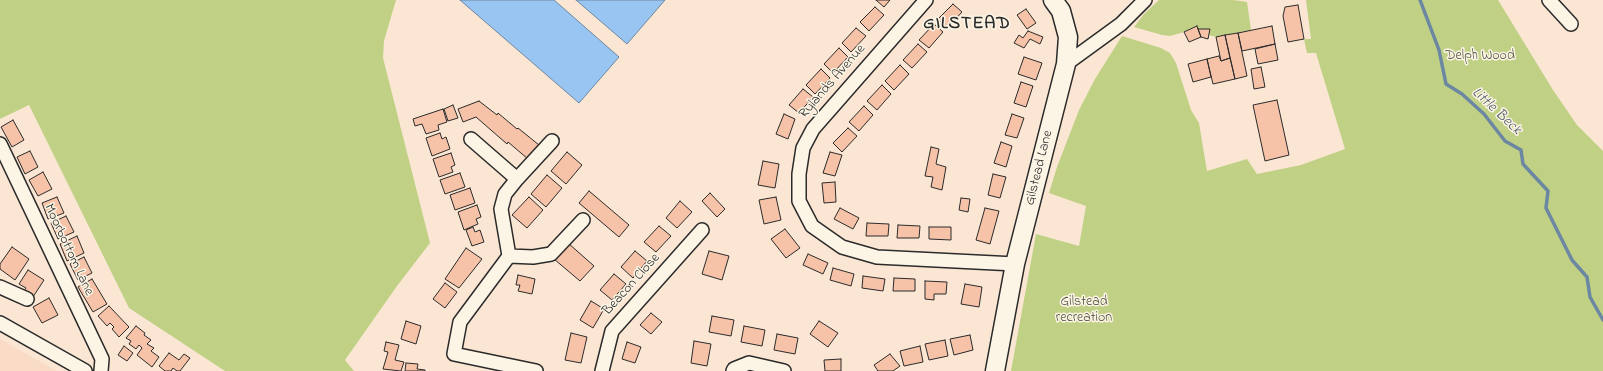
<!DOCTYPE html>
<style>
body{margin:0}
canvas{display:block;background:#fae6d3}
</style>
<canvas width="1603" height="371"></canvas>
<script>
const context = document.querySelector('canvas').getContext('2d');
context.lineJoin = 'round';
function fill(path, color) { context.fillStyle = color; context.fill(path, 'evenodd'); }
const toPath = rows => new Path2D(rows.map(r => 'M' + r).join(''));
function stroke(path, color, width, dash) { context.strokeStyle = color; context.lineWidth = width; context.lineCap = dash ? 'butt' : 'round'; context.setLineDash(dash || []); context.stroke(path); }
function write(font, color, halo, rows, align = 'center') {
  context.font = font + ' "Indie Flower",sans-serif'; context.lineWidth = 3; context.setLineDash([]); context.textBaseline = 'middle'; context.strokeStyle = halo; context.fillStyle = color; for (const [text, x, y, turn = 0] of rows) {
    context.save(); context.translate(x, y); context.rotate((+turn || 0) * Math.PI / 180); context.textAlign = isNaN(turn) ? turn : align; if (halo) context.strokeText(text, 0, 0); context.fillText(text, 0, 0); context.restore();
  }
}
fill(toPath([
 [0,339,57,371,0,371]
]), '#f9dbc6');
fill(toPath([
 [0,0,396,0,384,41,383,58,430,243,397,286,345,360,354,371,225,371,129,308,29,105,0,119],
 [1159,0,1233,0,1247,2,1251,30,1216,37,1209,35,1209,29,1198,29,1197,26,1184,32,1170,36,1162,35,1134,27,1144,14],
 [1306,0,1498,0,1553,90,1577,125,1603,151,1603,371,1011,371,1036,234,1079,246,1086,206,1049,193,1057,167,1079,110,1095,79,1122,36,1161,48,1170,53,1176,63,1191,110,1199,123,1207,171,1247,159,1257,174,1301,165,1345,149,1316,53,1307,53,1304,39,1311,39]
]), '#c0d186');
const water = toPath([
 [460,0,554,0,619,57,579,103,460,0],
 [576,0,665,0,627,44,576,0]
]);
fill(water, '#98c5f2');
stroke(water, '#6c87a2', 1);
stroke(toPath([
 [1420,0,1439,50,1446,84,1462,94,1484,114,1505,141,1521,150,1523,164,1548,191,1546,208,1572,260,1587,277,1590,297,1603,320]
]), '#6c87a2', 3.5);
const building = toPath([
 [876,0,890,0,884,7,876,0],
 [953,4,962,12,947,28,938,19,953,4],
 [1298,5,1304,39,1288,42,1283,16,1285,7,1298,5],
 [875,7,884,15,869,31,860,22,875,7],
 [1026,9,1036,23,1027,29,1017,15,1026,9],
 [934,24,943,32,929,48,919,40,934,24],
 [1197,26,1201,37,1189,42,1184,32,1197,26],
 [1272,26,1275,44,1242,51,1238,33,1272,26],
 [856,28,866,36,851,52,842,43,856,28],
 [1198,29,1210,29,1208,39,1201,37,1198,29],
 [1028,31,1043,37,1040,44,1030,39,1024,48,1014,43,1019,35,1023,38,1028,31],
 [1238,33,1247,76,1235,79,1225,35,1238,33],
 [1225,35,1230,58,1221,61,1216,37,1225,35],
 [918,44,927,52,912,68,903,60,918,44],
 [1275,44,1278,60,1258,64,1255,49,1275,44],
 [839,48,848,57,833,73,824,64,839,48],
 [1219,56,1221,61,1230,58,1235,79,1213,84,1207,59,1219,56],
 [1024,57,1042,63,1036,80,1018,74,1024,57],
 [1207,59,1211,77,1193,82,1188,64,1207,59],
 [900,65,909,74,894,90,885,81,900,65],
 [1261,67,1265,87,1254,89,1251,69,1261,67],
 [821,69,830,78,815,94,806,85,821,69],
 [1021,82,1033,86,1026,107,1014,103,1021,82],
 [882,85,891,94,877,110,867,101,882,85],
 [803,89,813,97,799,113,789,105,803,89],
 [1277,100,1289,155,1265,161,1253,105,1277,100],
 [479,101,497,115,498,113,517,129,518,128,539,145,528,159,508,142,507,144,476,117,463,122,458,109,479,101],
 [453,105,458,118,448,121,444,109,453,105],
 [864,106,873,115,859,131,849,122,864,106],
 [443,109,447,122,438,125,439,130,426,134,422,124,415,126,413,119,443,109],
 [784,114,795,119,788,139,776,134,784,114],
 [1012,114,1024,118,1017,138,1005,135,1012,114],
 [13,120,24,140,12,147,1,127,13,120],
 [848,128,857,136,842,152,833,143,848,128],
 [440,133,442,139,446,137,450,149,432,156,426,138,440,133],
 [1001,142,1012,146,1006,167,994,163,1001,142],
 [931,147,939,149,936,164,946,167,942,190,931,187,933,177,925,176,931,147],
 [30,151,38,167,25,174,17,157,30,151],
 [567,152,582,165,566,184,551,171,567,152],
 [830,152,842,155,835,176,823,173,830,152],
 [451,153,455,165,451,167,453,172,439,177,433,159,451,153],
 [763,161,779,164,775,188,758,185,763,161],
 [43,172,52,189,38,196,29,180,43,172],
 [460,173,465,187,445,194,440,180,460,173],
 [993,174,1006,177,1000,198,988,195,993,174],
 [547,175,562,188,546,207,531,194,547,175],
 [835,182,836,202,824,203,822,183,835,182],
 [470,188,475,203,455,210,450,195,470,188],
 [589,191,629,225,619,237,579,203,589,191],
 [710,193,725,209,717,217,702,201,710,193],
 [57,197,64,213,48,219,42,203,57,197],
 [529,197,543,210,527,228,512,215,529,197],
 [776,197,781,220,764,224,759,200,776,197],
 [961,198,970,199,968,212,959,210,961,198],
 [680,201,692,212,677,228,666,218,680,201],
 [477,205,481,217,476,219,478,224,464,230,458,212,477,205],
 [840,208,859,218,853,229,834,219,840,208],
 [985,208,999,211,990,244,976,240,985,208],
 [66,216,74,232,58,239,51,223,66,216],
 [867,223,889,224,888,236,866,236,867,223],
 [898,225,920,226,919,238,897,238,898,225],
 [659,226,671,236,656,252,644,242,659,226],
 [473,227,475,232,480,230,484,242,472,246,466,230,473,227],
 [929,227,951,227,951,240,929,239,929,227],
 [785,229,800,248,786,258,771,239,785,229],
 [77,236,84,253,67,261,60,244,77,236],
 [568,243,594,266,580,281,554,259,568,243],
 [12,247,29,259,15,280,0,269,0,264,12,247],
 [466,248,482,259,459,288,445,279,466,248],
 [635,251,647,261,633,278,621,267,635,251],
 [709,251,729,256,722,280,702,274,709,251],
 [808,254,828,263,823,274,803,265,808,254],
 [84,257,92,273,78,280,70,264,84,257],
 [833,268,854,274,851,286,830,280,833,268],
 [28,270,44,280,31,300,22,294,26,288,19,284,28,270],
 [614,274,626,284,612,300,600,290,614,274],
 [518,275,535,279,532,294,518,291,520,285,516,285,518,275],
 [863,276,885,279,883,291,862,288,863,276],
 [894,278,915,279,915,291,893,291,894,278],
 [92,279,107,304,93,312,78,287,92,279],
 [925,281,947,282,946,294,934,294,934,300,925,299,925,281],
 [445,283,457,292,445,308,433,299,445,283],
 [965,284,982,287,979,307,961,304,965,284],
 [49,298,58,315,42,323,33,307,49,298],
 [591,301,604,309,593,328,580,320,591,301],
 [109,306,129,327,119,337,112,329,114,327,110,323,107,326,98,316,109,306],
 [651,313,662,322,651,334,640,325,651,313],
 [712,316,734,320,731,336,709,332,712,316],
 [406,321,421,326,416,344,401,339,406,321],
 [819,321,838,333,828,347,810,334,819,321],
 [136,326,145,333,144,335,151,340,147,344,154,348,151,351,159,357,152,367,137,355,142,348,139,345,136,349,129,344,131,341,126,338,136,326],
 [744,326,765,330,762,346,741,342,744,326],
 [571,333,587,337,581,363,565,360,571,333],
 [777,334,798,338,795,354,774,350,777,334],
 [970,335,973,350,954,355,950,339,970,335],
 [945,340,948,356,929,360,925,344,945,340],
 [694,341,711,344,707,366,691,363,694,341],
 [386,342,399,345,395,360,404,362,401,371,383,369,388,352,384,351,386,342],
 [627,342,641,347,635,363,622,359,627,342],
 [124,346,133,353,127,361,118,355,124,346],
 [920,346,923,362,904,366,900,351,920,346],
 [169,353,179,360,184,354,190,358,180,371,177,371,173,368,171,371,165,371,159,366,169,353],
 [890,354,900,366,893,371,878,371,874,365,890,354],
 [841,359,841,371,825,371,824,360,841,359],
 [406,363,418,364,417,369,425,370,425,371,405,371,406,363]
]);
fill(building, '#f6c2a8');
stroke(building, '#2b2b2b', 1);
const street = toPath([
 [926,0,813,129,803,148,799,174,799,201,812,226,842,247,877,257,1015,264],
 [1549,0,1571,24],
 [1066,64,1121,24,1145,0],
 [471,139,517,179,505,194,501,209,509,256],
 [0,144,102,359,101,371],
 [517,179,552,141],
 [0,287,27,299],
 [0,323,85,371],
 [536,371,454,354,460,322,509,256,533,257,551,254,583,220],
 [602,371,612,331,702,230],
 [733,371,734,369,749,363,784,371]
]);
const secondary = toPath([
 [995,371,1015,264,1066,64,1068,37,1061,11,1053,0]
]);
stroke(street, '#2b2b2b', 16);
stroke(secondary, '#2b2b2b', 21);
stroke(street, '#fcf5e5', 13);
stroke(secondary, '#fcf5e5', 18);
write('14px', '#505442', '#fcf5e5', [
 ["Delph Wood",1480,57],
 ["Gilstead",1084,303],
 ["recreation",1084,319]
]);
write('14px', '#2b2b2b', '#fcf5e5', [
 ["Rylands Avenue",833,82,-49],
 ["Gilstead Lane",1040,168,-76],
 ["Moorbottom Lane",68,250,65],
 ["Beacon Close",632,285,-48]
]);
write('italic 15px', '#4c5967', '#fcf5e5', [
 ["Little Beck",1496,112,43]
]);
context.letterSpacing = '1px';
write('bold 18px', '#2b2b2b', '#fcf5e5', [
 ["GILSTEAD",967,25]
]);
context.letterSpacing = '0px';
</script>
